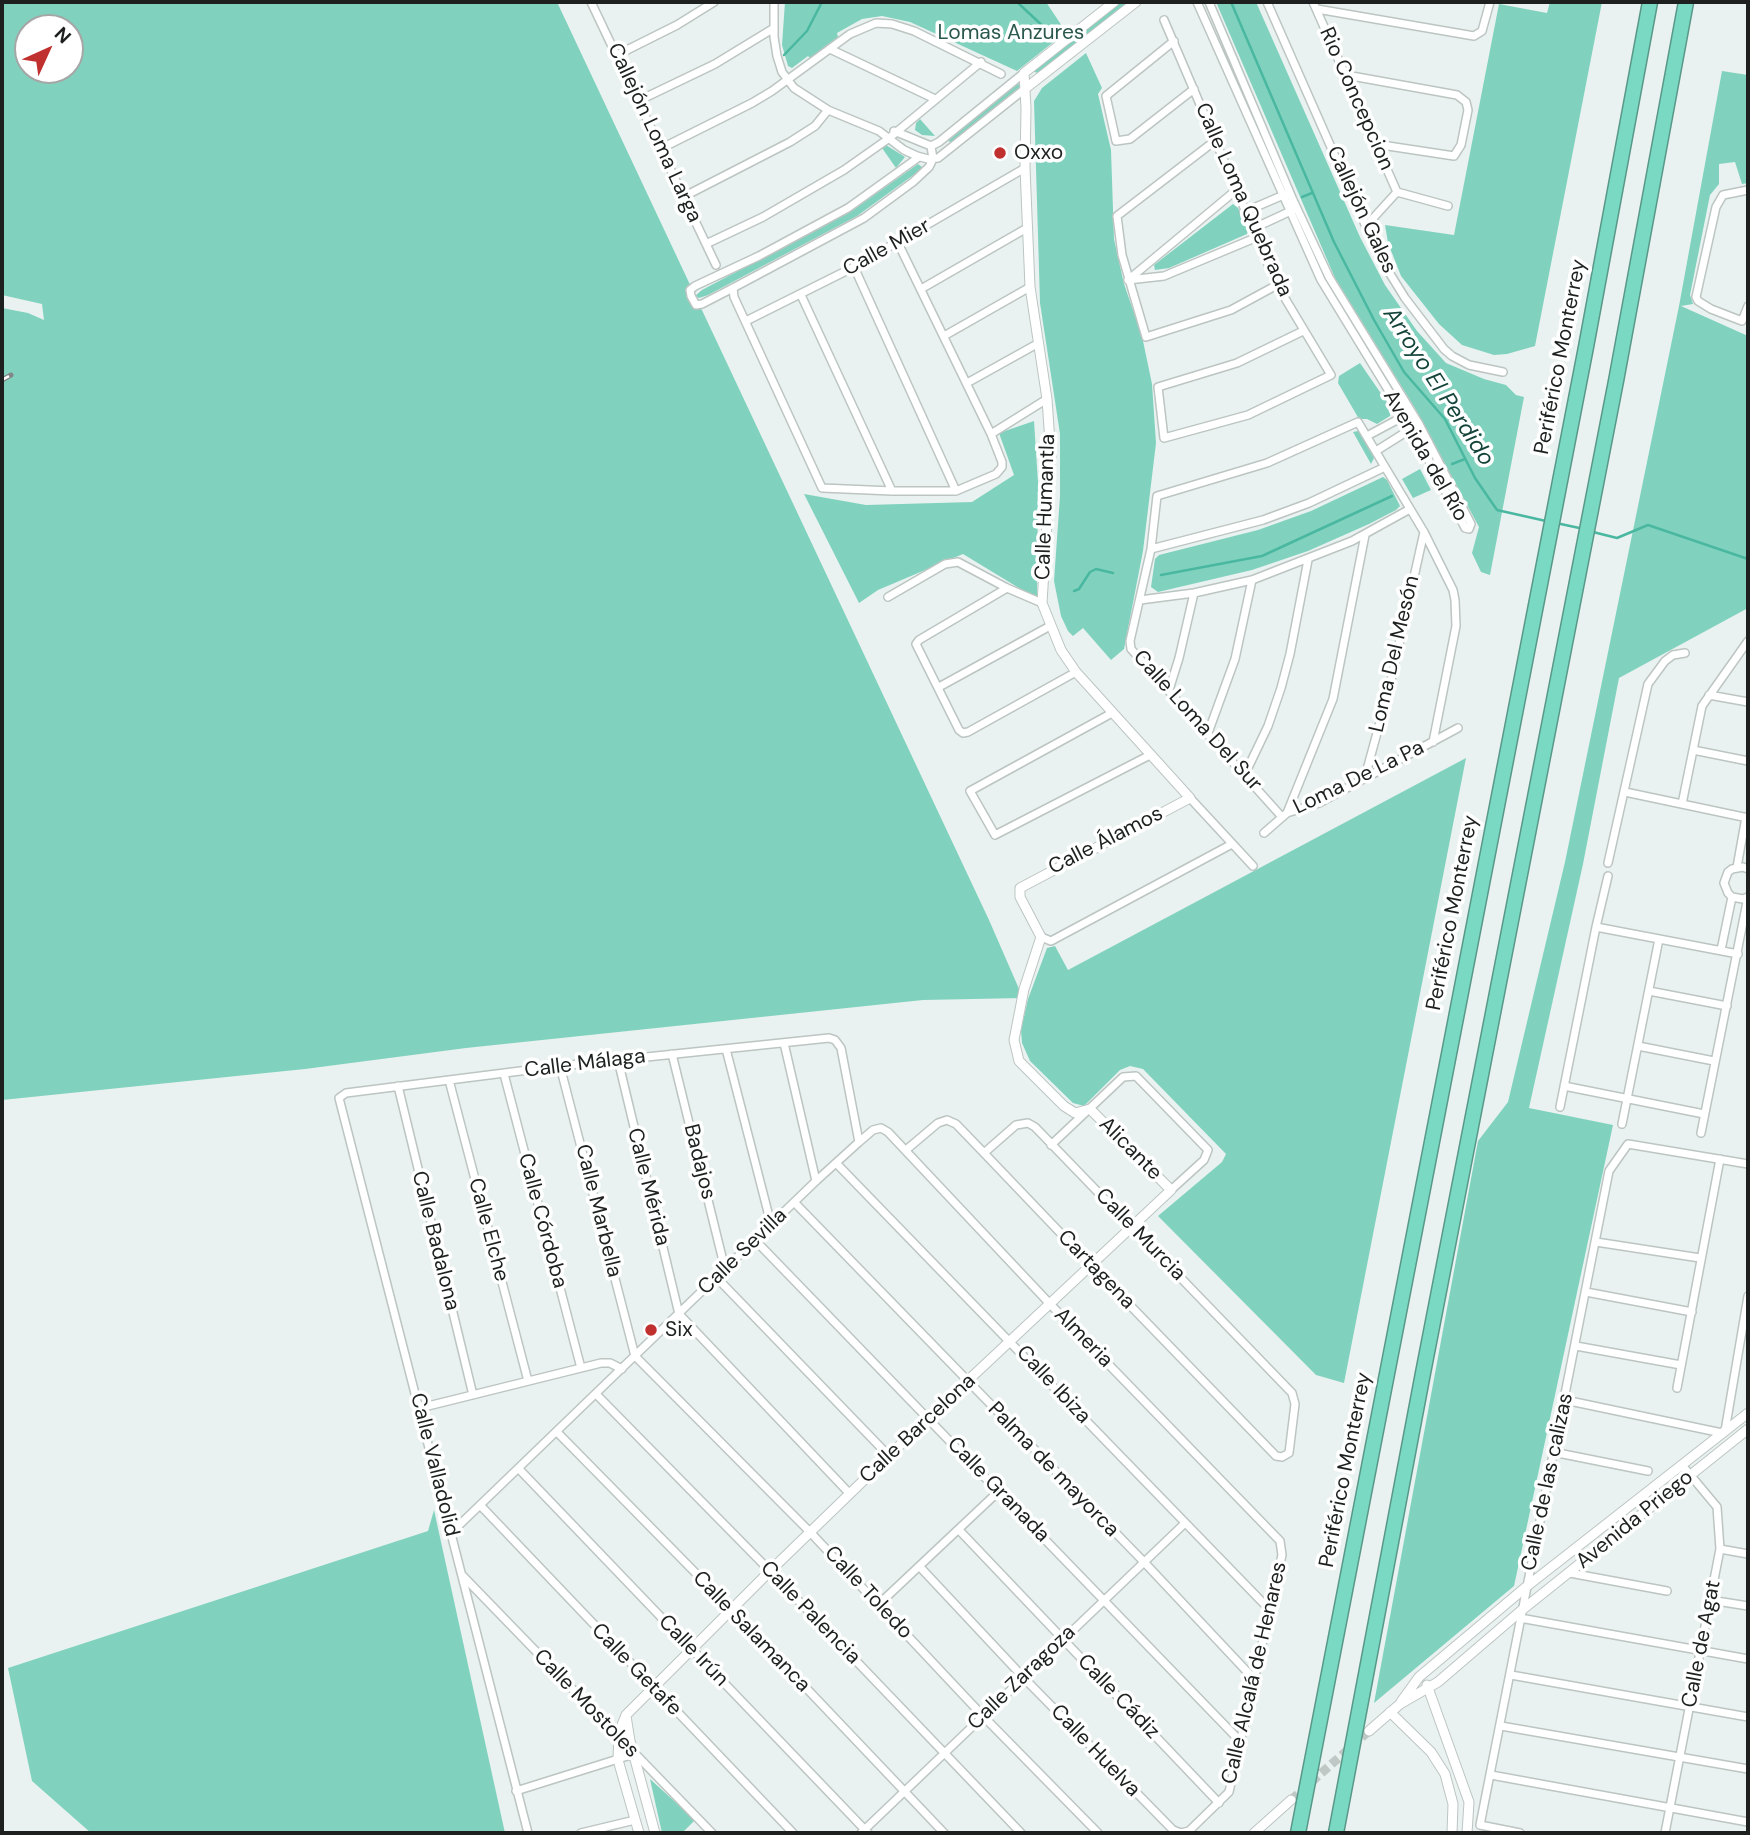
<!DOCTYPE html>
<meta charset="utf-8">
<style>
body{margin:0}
#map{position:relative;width:1750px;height:1835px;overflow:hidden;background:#e9f2f0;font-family:"DM Sans",sans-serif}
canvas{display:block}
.frame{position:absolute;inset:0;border:4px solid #1d201f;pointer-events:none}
.north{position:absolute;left:14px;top:14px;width:70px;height:70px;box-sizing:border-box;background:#fff;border:2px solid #a5a6a5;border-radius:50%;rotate:45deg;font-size:19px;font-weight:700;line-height:28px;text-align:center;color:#1d201f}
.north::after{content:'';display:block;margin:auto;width:24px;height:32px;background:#bf302e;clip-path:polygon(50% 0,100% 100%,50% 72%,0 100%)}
</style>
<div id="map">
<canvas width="1750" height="1835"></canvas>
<div class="frame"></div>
<div class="north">N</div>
</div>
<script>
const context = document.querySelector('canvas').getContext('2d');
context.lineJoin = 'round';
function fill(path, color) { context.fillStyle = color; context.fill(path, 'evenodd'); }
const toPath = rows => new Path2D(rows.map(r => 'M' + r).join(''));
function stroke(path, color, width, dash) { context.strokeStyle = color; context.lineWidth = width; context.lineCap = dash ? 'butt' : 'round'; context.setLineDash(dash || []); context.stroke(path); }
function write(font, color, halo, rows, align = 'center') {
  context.font = font + ' "DM Sans",sans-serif'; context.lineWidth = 7; context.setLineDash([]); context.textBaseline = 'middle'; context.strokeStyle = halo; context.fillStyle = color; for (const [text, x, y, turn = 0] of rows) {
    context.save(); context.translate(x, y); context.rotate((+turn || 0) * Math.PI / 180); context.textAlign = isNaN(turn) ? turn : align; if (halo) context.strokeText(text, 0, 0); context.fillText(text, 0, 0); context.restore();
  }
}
fill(toPath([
 [2,2,557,2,989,920,1023,998,923,1000,466,1048,305,1069,2,1100,2,308,28,313,44,320,42,304,2,295],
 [28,28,70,28,70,70,28,70],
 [785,2,1046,2,1066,32,1017,71,910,22,882,16,862,19,837,33,838,37,810,58,808,56,792,68,788,66,782,45],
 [1120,2,1131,2,1039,73,1034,72,1041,64],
 [1216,2,1256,2,1360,237,1385,285,1417,331,1446,363,1484,379,1506,385,1516,395,1524,397,1490,575,1481,572,1472,553,1479,527,1416,410,1335,278],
 [1550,2,1602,2,1535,346,1507,354,1494,355,1462,345,1439,324,1401,276,1388,243,1385,225,1454,235,1499,4,1547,13],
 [1086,53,1102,88,1098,94,1111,150,1114,239,1124,284,1142,336,1152,384,1156,443,1143,551,1124,649,1111,660,1083,628,1073,636,1068,631,1061,616,1054,581,1060,496,1060,434,1040,303,1034,101,1042,88],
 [1722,71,1748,75,1748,183,1742,184,1735,162,1719,164,1719,184,1710,195,1690,295,1693,304,1681,306,1748,336,1748,608,1619,678,1583,864,1529,1108,1613,1125,1514,1586,1374,1703,1478,1141,1508,1102,1565,862,1679,306],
 [1020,84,1021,88,953,143,948,141,1015,85],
 [920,119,935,136,922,135,915,130,916,123],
 [886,145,905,157,896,168,882,148],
 [918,164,922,167,919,171,857,216,708,295,699,298,697,297,696,295,702,290,853,210],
 [1233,204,1238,208,1248,229,1247,234,1169,268,1155,270,1154,265],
 [1360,363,1391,408,1390,416,1377,424,1367,419,1359,419,1338,383,1339,376],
 [1034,421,1038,482,1037,599,963,554,878,590,859,603,804,494,866,505,972,502,1014,475,999,433],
 [1358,431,1362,434,1374,458,1371,464,1353,432],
 [1420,469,1431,490,1413,498,1402,479],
 [1383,477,1387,480,1400,506,1396,510,1369,524,1308,551,1252,570,1158,592,1151,587,1155,559,1159,555,1258,530,1311,511],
 [1466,758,1344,1383,1316,1375,1158,1216,1222,1162,1226,1154,1143,1069,1130,1066,1120,1070,1084,1106,1073,1103,1030,1061,1022,1043,1021,1030,1028,999,1047,948,1055,946,1068,970],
 [434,1510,505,1833,91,1833,32,1781,8,1668,428,1531],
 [650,1779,695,1820,682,1833,662,1833]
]), '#80d2be');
stroke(toPath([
 [1017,2,1046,29,1049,39],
 [1231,2,1334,242,1374,320,1404,372,1445,419,1475,478,1497,510,1546,521],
 [784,55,807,31,822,2],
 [1302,197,1312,193],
 [1452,464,1465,459],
 [1556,523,1584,529],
 [1593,532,1617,538,1648,525,1748,559],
 [1161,575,1262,556,1392,496],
 [1074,591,1079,589,1090,572,1096,569,1113,573]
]), '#4ab8a0', 2.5);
stroke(toPath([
 [1291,1800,1369,1731]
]), '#c0c8c6', 9, [9, 4.5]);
const minor = toPath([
 [591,2,716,265],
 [774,2,774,37,777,56,782,72,794,88,828,110,879,131,904,150,917,156,928,159,938,158,1026,88],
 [1197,2,1321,280,1412,429,1463,524,1465,528,1469,529,1471,524,1469,520,1419,424,1329,277,1293,200,1209,2],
 [1267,2,1379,256,1405,298,1444,349,1452,356,1469,365,1503,372],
 [1313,2,1397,192],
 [1317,9,1474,36,1482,31,1490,2],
 [1164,20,1277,285,1331,375,1248,415,1164,438,1158,387,1237,363,1303,331],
 [1174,41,1106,96,1116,141,1130,139,1194,89],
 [830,49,935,99],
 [617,55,677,25,714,2],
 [1346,75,1457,95,1466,102,1468,110,1461,145,1454,156,1375,144],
 [638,101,715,64,774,28],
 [894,131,931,146],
 [1216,140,1117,216,1122,255,1146,337,1231,310,1277,285],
 [931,146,939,142,1024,73],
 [662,148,752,103,772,91,850,34,876,23,892,24,914,31,1001,74],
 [919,157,848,208,759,256,695,286,690,290,691,296,696,305,702,304,733,288,864,218,913,182,929,167,933,159,931,146],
 [1748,190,1723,195,1716,207,1696,297,1698,301,1711,309,1742,321,1748,306],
 [1397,192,1448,206],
 [685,196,790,142,815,126,828,110],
 [1244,212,1286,194],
 [1366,226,1397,192],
 [1252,229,1293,210],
 [706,244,763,217,844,170,888,139,981,62],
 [854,267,956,491],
 [1128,280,1235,191],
 [1128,280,1164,276,1255,238],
 [733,288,734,297,822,488,892,491,956,491,996,474,1002,467,1002,462,991,434,898,243],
 [921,289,1027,228],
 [801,295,892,491],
 [746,321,854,267,1025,168],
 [944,336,1030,287],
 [967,383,1037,344],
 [991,434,1047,399],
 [1367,436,1408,414],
 [1376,451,1414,427],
 [1151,549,1263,520,1309,503,1385,467],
 [1007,588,919,640,916,644,959,730,963,733,968,732,1076,672],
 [888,597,945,564,958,562,1007,588,1042,603],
 [1140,600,1194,593,1252,580,1352,541,1410,509],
 [939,687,1050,626],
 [1169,690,1179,658,1194,593],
 [1709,695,1748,702],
 [1112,713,970,791,995,835,1150,755],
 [1208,733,1235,659,1252,580],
 [1693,750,1748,761],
 [1245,774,1268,726,1281,688,1290,654,1308,560],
 [1365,777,1390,685,1424,532],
 [1625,792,1748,818],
 [1190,798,1253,866],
 [1682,804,1702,706,1748,641],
 [1287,813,1333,699,1365,535],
 [1282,817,1131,649,1130,641,1151,549,1157,496,1267,463,1358,422,1424,532,1453,590,1455,600,1456,626,1433,742],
 [1264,833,1287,813,1319,803,1458,728],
 [1608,863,1648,684,1665,661,1673,655,1685,653],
 [1737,867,1746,817],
 [1748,869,1743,867,1732,869,1728,872,1724,883,1728,893,1732,897,1743,899,1748,897],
 [1596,927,1738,954],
 [1041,937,1051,941,1232,844],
 [1721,950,1732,897],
 [1649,991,1727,1006],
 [784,1043,816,1181],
 [1638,1046,1714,1061],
 [726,1049,771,1224],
 [672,1054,725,1269],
 [618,1060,679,1314,850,1494],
 [560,1066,635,1356,810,1532,983,1716,1098,1833],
 [504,1074,581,1368],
 [449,1080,528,1381],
 [398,1086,473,1395],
 [1564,1086,1704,1114],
 [1560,1107,1596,927,1608,876],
 [1622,1124,1659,939],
 [1701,1133,1748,897],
 [1051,1145,1123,1077,1136,1076,1208,1150,1204,1160,1171,1190],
 [906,1150,938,1123,947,1120,956,1124,984,1153,1091,1265,1276,1456,1282,1457,1289,1453,1295,1404,1292,1393,1035,1127,1028,1123,1016,1125,984,1153],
 [836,1163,1268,1608],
 [794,1202,1144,1562,1253,1678],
 [755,1240,1240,1741],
 [1596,1242,1700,1258],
 [717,1278,889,1456],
 [1586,1292,1692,1312],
 [1576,1346,1681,1365],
 [1677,1388,1720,1159],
 [596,1394,770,1571,1021,1833],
 [1565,1400,1722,1433],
 [420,1408,601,1363,610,1363,622,1369],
 [1725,1431,1748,1296],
 [557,1432,732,1610,944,1833],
 [1553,1452,1648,1471],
 [519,1469,868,1833],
 [480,1505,793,1833],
 [959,1530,1219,1803],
 [452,1532,816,1181,859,1142,873,1130,881,1128,888,1132,1050,1304,1280,1541,1282,1555,1229,1792,1189,1831,1181,1833,1173,1830,1024,1678,920,1567],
 [1720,1549,1748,1554],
 [1570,1573,1667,1591],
 [462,1575,712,1833],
 [1710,1600,1748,1606],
 [879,1604,999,1491],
 [1520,1618,1748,1659],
 [1511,1675,1748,1717],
 [1501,1726,1748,1769],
 [1491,1775,1748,1822],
 [516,1791,634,1754],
 [528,1833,339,1098,346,1093,560,1066,829,1038,835,1040,841,1048,859,1142],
 [581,1833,635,1820],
 [861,1833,1184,1524],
 [1520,1833,1480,1825,1609,1171,1628,1144,1748,1164],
 [1665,1833,1720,1549,1717,1507,1682,1465]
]);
const tertiary = toPath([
 [1026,88,1136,2],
 [1427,1685,1469,1802,1467,1833],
 [1401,1702,1419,1677,1526,1587,1748,1413],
 [1390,1712,1431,1752,1445,1774,1453,1804,1452,1833],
 [626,1716,630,1741,655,1833],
 [1369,1731,1400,1704,1438,1682,1522,1610,1748,1429],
 [639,1833,618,1760,619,1732,626,1715,770,1571,928,1418,1171,1190,1090,1109,1075,1113,1064,1106,1019,1061,1014,1040,1024,989,1041,937,1020,897,1020,888,1190,798,1076,672,1061,650,1042,603,1051,457,1047,399,1030,287,1025,168,1026,108,1024,73,1114,2],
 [1254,1833,1291,1800]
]);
const motorway = toPath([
 [1298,1833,1586,347,1650,2],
 [1336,1833,1423,1373,1616,381,1686,2]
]);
stroke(minor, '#bcc5c2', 10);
stroke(tertiary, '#bcc5c2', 11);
stroke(motorway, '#599889', 17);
stroke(minor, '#fff', 7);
stroke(tertiary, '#fff', 9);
stroke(motorway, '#79d9c2', 14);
const rail = toPath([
 [2,380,11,375]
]);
stroke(rail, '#818786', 5);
stroke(rail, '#fff', 2.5, [8]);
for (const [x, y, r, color] of [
 [1000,153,7,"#bf302e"],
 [651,1330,7,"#bf302e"]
]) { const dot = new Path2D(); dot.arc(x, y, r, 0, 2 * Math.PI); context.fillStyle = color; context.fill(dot); stroke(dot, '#fff', 2.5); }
write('21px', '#2a584d', '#fff', [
 ["Lomas Anzures",1011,33]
]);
write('21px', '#1d201f', '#fff', [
 ["Rio Concepcion",1356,99,66],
 ["Callejón Loma Larga",654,133,65],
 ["Calle Loma Quebrada",1243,200,66],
 ["Callejón Gales",1361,210,65],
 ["Calle Mier",887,248,-29],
 ["Periférico Monterrey",1561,357,-79],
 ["Avenida del Río",1425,456,60],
 ["Calle Humantla",1046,507,-88],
 ["Loma Del Mesón",1395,654,-77],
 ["Calle Loma Del Sur",1197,721,48],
 ["Loma De La Pa",1359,778,-26],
 ["Calle Álamos",1106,841,-27],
 ["Periférico Monterrey",1453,913,-79],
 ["Calle Málaga",585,1064,-7],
 ["Alicante",1130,1149,45],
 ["Badajos",699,1162,76],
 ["Calle Mérida",648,1187,76],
 ["Calle Marbella",598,1211,76],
 ["Calle Córdoba",542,1221,75],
 ["Calle Elche",488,1230,75],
 ["Calle Murcia",1140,1235,46],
 ["Calle Badalona",435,1241,76],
 ["Calle Sevilla",743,1252,-44],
 ["Cartagena",1096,1270,46],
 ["Almeria",1083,1338,46],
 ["Calle Ibiza",1053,1385,47],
 ["Calle Barcelona",918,1429,-43],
 ["Calle Valladolid",434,1465,76],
 ["Palma de mayorca",1053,1470,46],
 ["Periférico Monterrey",1346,1470,-79],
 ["Calle de las calizas",1548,1482,-78],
 ["Calle Granada",998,1490,46],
 ["Avenida Priego",1635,1520,-39],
 ["Calle Toledo",868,1593,47],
 ["Calle Palencia",810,1613,46],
 ["Calle Salamanca",751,1632,46],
 ["Calle de Agat",1702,1644,-79],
 ["Calle Irún",693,1651,46],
 ["Calle Getafe",636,1670,46],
 ["Calle Alcalá de Henares",1255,1673,-77],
 ["Calle Zaragoza",1022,1678,-44],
 ["Calle Cádiz",1118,1697,46],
 ["Calle Mostoles",586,1704,46],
 ["Calle Huelva",1095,1751,46]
]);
write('21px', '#1d201f', '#fff', [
 ["Oxxo",1014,153],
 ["Six",665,1330]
], 'left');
write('italic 23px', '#14443a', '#fff', [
 ["Arroyo El Perdido",1438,387,57]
]);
</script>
